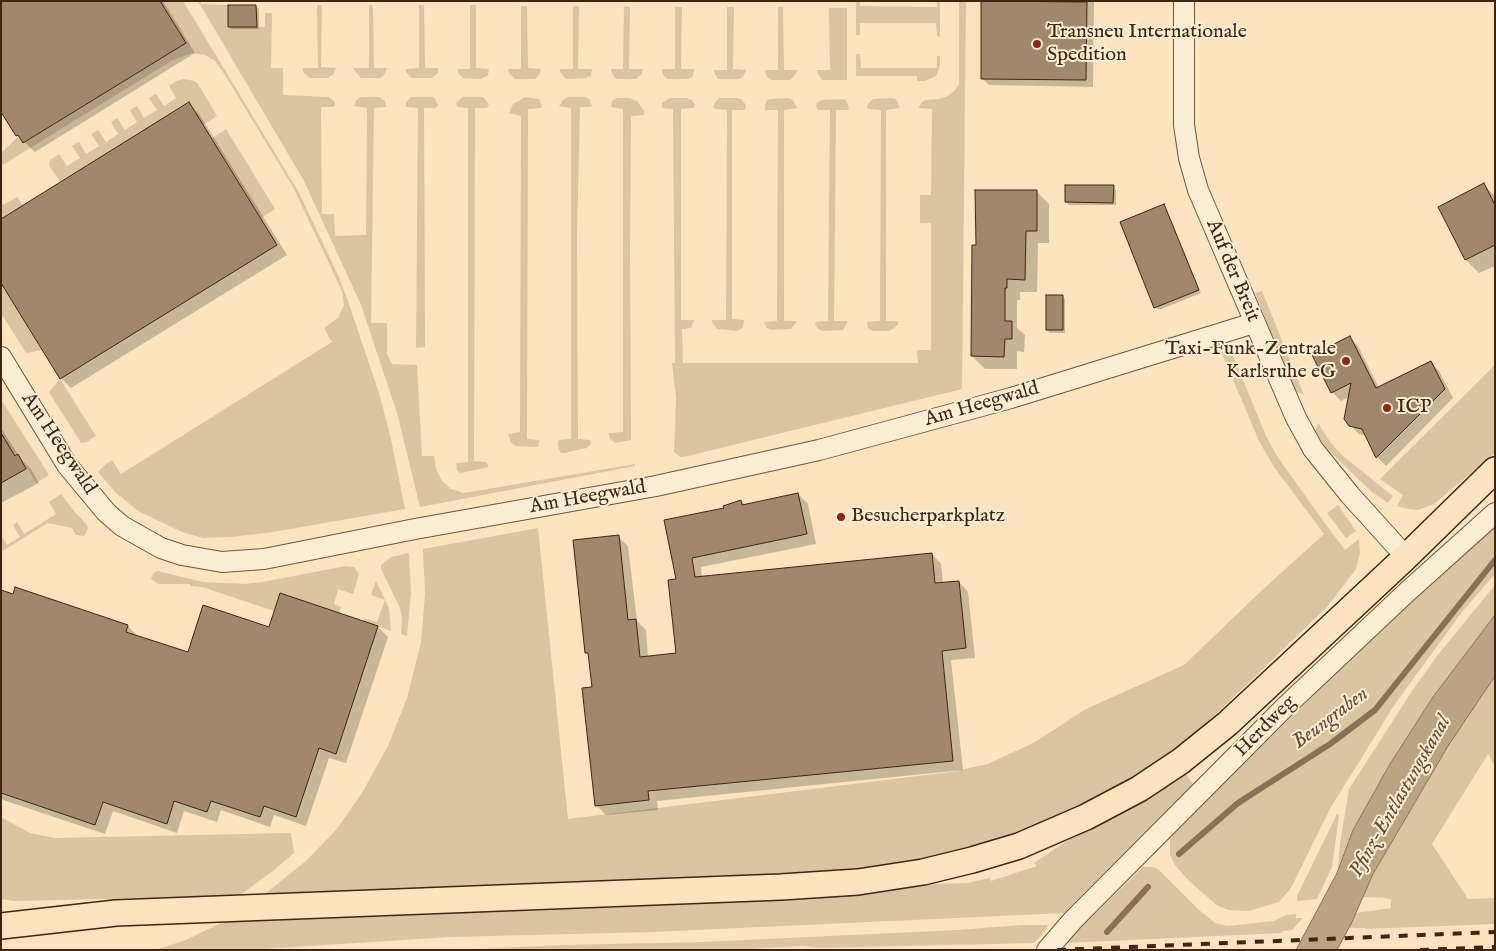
<!DOCTYPE html>
<style>
body{margin:0}
#map{position:relative;width:1496px;height:951px;overflow:hidden;background:#fbe4bf;font-family:"IM FELL English",serif}
canvas{display:block}
.frame{position:absolute;inset:0;border:2px solid #3f2512;pointer-events:none}
</style>
<div id="map">
<canvas width="1496" height="951"></canvas>
<div class="frame"></div>
</div>
<script>
const context = document.querySelector('canvas').getContext('2d');
context.lineJoin = 'round';
function fill(path, color) { context.fillStyle = color; context.fill(path, 'evenodd'); }
const toPath = rows => new Path2D(rows.map(r => 'M' + r).join(''));
function stroke(path, color, width, dash) { context.strokeStyle = color; context.lineWidth = width; context.lineCap = dash ? 'butt' : 'round'; context.setLineDash(dash || []); context.stroke(path); }
function write(font, color, halo, rows, align = 'center') {
  context.font = font + ' "IM FELL English",serif'; context.lineWidth = 4; context.setLineDash([]); context.textBaseline = 'middle'; context.strokeStyle = halo; context.fillStyle = color; for (const [text, x, y, turn = 0] of rows) {
    context.save(); context.translate(x, y); context.rotate((+turn || 0) * Math.PI / 180); context.textAlign = isNaN(turn) ? turn : align; if (halo) context.strokeText(text, 0, 0); context.fillText(text, 0, 0); context.restore();
  }
}
fill(toPath([
 [160,1,183,1,298,191,338,275,349,304,379,393,391,439,405,509,273,532,231,537,203,538,182,532,138,511,115,492,98,472,106,464,112,460,121,474,332,342,324,328,338,318,344,305,342,291,293,187,225,75,215,61,205,55,192,53,173,60,1,166,1,153,19,136,24,143,186,43],
 [198,1,201,1,201,4,228,5,228,27,265,27,265,13,272,13,271,68,283,68,283,95,329,97,335,102,335,106,332,107,321,107,322,214,334,214,335,236,366,235,367,108,354,106,356,100,361,97,379,97,385,101,386,107,374,108,371,323,387,323,387,354,392,364,417,365,422,456,434,456,436,469,442,481,451,489,464,493,635,464,635,466,420,507,397,413,361,305,304,181],
 [856,1,860,1,860,6,937,7,937,1,940,1,940,37,937,36,936,23,860,23,860,35,856,35],
 [959,1,966,1,962,389,688,456,680,457,674,452,676,398,672,363,675,363,673,109,662,108,662,103,670,98,687,98,692,100,695,105,694,108,681,109,681,320,694,320,694,321,691,328,682,329,683,363,918,363,917,350,931,350,931,223,920,223,920,195,931,195,932,109,919,108,919,107,922,102,926,100,939,99,948,96,955,90,959,84],
 [317,5,322,5,321,67,336,68,334,74,328,78,310,78,304,73,303,70,303,68,318,68],
 [369,5,373,5,374,68,387,68,384,75,380,78,361,78,354,70,354,68,369,68],
 [419,5,424,5,425,68,438,68,438,73,432,78,412,78,406,72,406,69,419,68],
 [470,5,476,5,476,68,489,69,488,75,481,79,463,78,458,73,458,69,470,69],
 [521,6,527,6,528,68,541,69,539,75,535,79,515,79,509,73,508,69,521,69],
 [573,6,579,6,578,69,592,69,591,75,586,78,566,79,560,72,560,69,573,69],
 [624,6,630,7,629,69,643,69,642,74,636,79,617,79,614,77,611,71,611,69,623,69],
 [675,7,682,7,681,69,694,69,694,72,692,77,687,79,668,79,664,76,662,71,662,69,675,69],
 [727,7,734,7,733,69,746,70,743,77,738,79,718,79,714,72,714,70,727,70],
 [778,7,783,7,784,70,797,70,796,74,790,80,771,80,767,77,765,72,765,70,778,70],
 [829,8,847,8,847,80,822,80,817,72,817,70,830,70],
 [856,54,860,54,861,68,937,68,937,56,940,56,940,65,936,76,925,81,917,81,917,76,856,76],
 [184,79,194,81,198,84,217,116,203,125,189,103,60,182,49,165,50,160,59,154,67,166,80,158,72,146,79,142,86,154,99,146,91,134,98,130,106,142,118,134,111,122,117,118,125,130,137,122,130,110,137,106,144,118,157,110,149,98,156,94,164,106,176,98,169,86,176,81],
 [411,97,432,97,435,99,438,105,435,108,424,108,425,347,416,348,418,108,406,107,406,102],
 [463,97,483,97,489,104,487,108,475,108,474,461,486,462,488,464,488,467,485,468,460,473,457,470,456,463,468,462,468,108,457,107,456,103],
 [525,97,539,99,542,106,541,108,528,109,527,439,539,440,538,447,516,446,511,442,508,434,520,432,521,116,509,113,513,104],
 [568,97,585,97,589,99,592,105,591,107,580,107,577,236,578,439,590,440,591,444,587,448,564,453,561,453,558,447,558,442,559,440,571,439,571,108,559,106,563,100],
 [617,98,629,98,637,101,644,111,644,115,631,116,630,251,631,440,615,443,610,439,609,433,623,432,623,109,611,107,612,101],
 [720,98,737,98,741,99,746,105,745,110,732,110,732,319,744,320,743,327,738,331,717,329,712,322,712,320,726,320,727,110,715,109,713,107,716,101],
 [788,98,793,100,797,108,784,110,784,321,796,321,796,323,791,329,771,330,767,328,764,322,777,321,778,110,765,110,765,106,767,100,770,99],
 [891,98,896,99,900,108,886,110,886,321,898,321,898,325,889,331,873,331,868,328,867,322,880,321,881,110,868,109,867,107,868,104,873,99],
 [844,99,847,102,849,108,847,110,836,110,834,321,847,321,847,323,843,330,823,331,818,329,815,324,816,322,828,321,830,110,818,110,816,107,817,103,822,100],
 [226,129,275,209,261,218,212,138],
 [17,197,23,205,1,219,1,206],
 [1,283,42,350,26,353,1,313],
 [1262,291,1304,395,1295,391,1255,293],
 [1225,350,1232,353,1266,436,1277,456,1321,518,1345,550,1359,539,1360,553,1356,569,1327,607,1187,742,1137,776,1057,818,989,844,936,858,879,867,771,876,262,896,306,861,336,830,362,793,388,746,407,698,421,642,425,594,423,549,538,528,568,819,951,772,988,764,1035,742,1086,709,1184,665,1259,593,1324,534,1274,467,1259,441,1221,351],
 [1495,365,1495,453,1434,504,1418,510,1408,509,1397,506,1403,495,1380,479],
 [60,379,96,436,87,442,81,443,49,392],
 [1,399,49,475,36,483,28,469,26,469,18,455,14,457,1,436],
 [1318,423,1331,443,1343,456,1393,496,1388,503,1372,492,1327,449,1315,431],
 [61,494,73,510,87,525,88,529,84,536,76,535,72,528,48,523,1,552,1,535,7,545,20,537,13,525,17,522,24,534,56,514,49,502],
 [1338,505,1356,531,1346,538,1327,513],
 [1495,527,1495,574,1462,612,1395,704,1331,807,1291,888,1279,902,1249,911,1229,910,1218,906,1189,881,1175,865,1170,855,1170,836,1320,689,1400,613],
 [409,553,411,592,407,636,401,634,402,619,400,608,381,569,381,565,391,557],
 [346,566,354,567,359,574,353,594,338,589,334,604,341,607,339,613,280,593,274,611,202,587,190,586,190,584,158,584,151,579,153,573,158,571,203,582,245,584,262,582],
 [376,581,389,608,391,631,363,621,364,618,377,622,385,600,371,595],
 [1495,585,1495,615,1433,697,1390,764,1353,830,1338,868,1340,844,1349,789,1412,691,1437,656],
 [1495,676,1495,766,1488,754,1432,844,1468,899,1495,898,1495,924,1365,929,1365,928,1348,928,1356,913,1391,908,1391,900,1386,898,1363,897,1373,874,1448,746],
 [1184,771,1193,784,1064,913,653,932,450,937,248,950,158,949,186,940,231,918,853,892,937,884,967,883,990,878,991,881,1037,866,1034,863,1086,828],
 [1337,814,1339,815,1332,867,1317,899,1297,901,1297,896],
 [1,817,30,833,55,838,291,833,294,853,274,870,239,896,14,901,1,899],
 [1143,867,1154,867,1159,870,1199,910,1215,923,1228,926,1274,921,1286,915,1296,914,1296,918,1303,918,1292,930,1283,931,1282,933,1065,943],
 [1022,925,1048,925,1046,930,1034,943,820,948,803,946,731,950,453,950,562,945,703,942,957,930]
]), '#dbc4a2');
const water = toPath([
 [1495,615,1495,676,1448,746,1373,874,1351,924,1337,950,1296,950,1337,873,1353,830,1390,764,1433,697,1495,615]
]);
fill(water, '#bba384');
stroke(water, '#897156', 1);
fill(toPath([
 [1,1,163,1,195,53,35,152,17,135],
 [987,1,1094,1,1093,87,989,85,982,78],
 [256,6,259,9,259,29,232,29,229,26],
 [189,104,199,114,287,255,71,388,61,378,1,281],
 [1484,185,1495,196,1495,266,1479,273,1466,260,1439,207],
 [1113,187,1116,190,1116,205,1069,205,1066,202],
 [1036,191,1049,204,1049,243,1038,243,1037,292,1020,292,1020,300,1017,300,1017,328,1025,335,1024,352,1017,351,1017,369,985,369,972,356,977,246],
 [1163,205,1166,208,1201,293,1159,310,1156,307],
 [1062,296,1065,299,1065,333,1050,333,1047,330],
 [1350,338,1358,346,1379,388,1430,362,1439,371,1453,398,1386,466,1377,457,1367,436,1359,434,1350,425,1349,397,1341,401,1332,392],
 [1,428,21,459,31,469,39,483,1,503],
 [798,494,808,504,816,544,701,567,702,578,932,554,941,564,943,583,959,582,968,592,975,658,951,660,963,770,657,801,658,810,606,815,596,805,594,688,590,656,586,653,618,537,628,546,637,621,646,630,648,657,677,654,678,580,666,521,725,509,740,501,745,505],
 [16,589,128,626,138,637,189,654,270,628,378,627,388,637,346,763,329,758,306,826,274,815,270,827,221,810,217,822,184,811,177,833,113,811,105,834,3,800,1,798,1,591,14,595]
]), '#0003');
stroke(toPath([
 [1179,854,1238,803,1330,744,1375,710,1495,560],
 [1107,932,1148,887]
]), '#897156', 6);
const building = toPath([
 [1,1,160,1,186,43,23,143,18,135,16,136,1,112,1,1],
 [981,1,1087,2,1086,80,981,79,981,1],
 [228,5,256,5,257,27,228,27,228,5],
 [189,102,277,245,60,379,1,283,1,219,189,102],
 [1484,183,1495,205,1495,245,1465,260,1438,207,1484,183],
 [1065,185,1114,185,1113,203,1065,202,1065,185],
 [975,190,1037,190,1037,231,1026,231,1025,280,1007,279,1007,288,1005,288,1005,321,1012,321,1012,339,1005,339,1004,357,971,356,972,245,976,245,975,190],
 [1164,204,1199,290,1154,308,1120,222,1164,204],
 [1046,295,1063,295,1063,330,1046,330,1046,295],
 [1350,336,1376,388,1431,361,1445,389,1376,458,1362,429,1349,426,1344,419,1351,383,1331,393,1312,355,1350,336],
 [1,433,15,456,18,454,26,469,1,483,1,433],
 [798,493,807,534,692,558,695,577,932,553,935,583,959,581,966,648,942,651,953,761,648,791,649,800,595,806,582,688,592,687,588,653,585,653,573,540,619,535,628,620,636,619,640,657,676,653,668,580,676,579,664,520,724,508,723,506,741,500,742,505,798,493],
 [15,587,128,625,126,632,188,652,203,605,269,627,280,593,378,626,336,754,319,748,296,817,264,806,260,817,211,801,207,812,174,801,167,824,103,802,95,825,1,793,1,590,13,594,15,587]
]);
fill(building, '#a1886c');
stroke(building, '#3f2512', 1);
const minor = toPath([
 [1184,1,1184,125,1189,158,1198,190,1296,418,1313,449,1350,495,1406,557],
 [1,357,67,465,106,512,122,526,161,548,182,555,222,562,264,559,415,529,656,486,819,450,1011,398,1254,323],
 [1047,950,1073,920,1285,707,1407,592,1495,513]
]);
const major = toPath([
 [1,926,116,913,781,887,858,882,923,872,972,860,1019,846,1086,817,1139,789,1181,761,1227,724,1406,557,1495,470]
]);
stroke(minor, '#6e553d', 22);
stroke(major, '#3f2512', 28);
stroke(minor, '#fcedd5', 20);
stroke(major, '#fbe4bf', 25);
stroke(toPath([
 [1057,950,1495,932],
 [1420,950,1495,947]
]), '#3f2512', 4, [9, 9]);
for (const [x, y, r, color] of [
 [1037,44,5,"#8f2418"],
 [1346,361,5,"#8f2418"],
 [1387,408,5,"#8f2418"],
 [841,517,5,"#8f2418"]
]) { const dot = new Path2D(); dot.arc(x, y, r, 0, 2 * Math.PI); context.fillStyle = color; context.fill(dot); stroke(dot, '#fcedd5', 2); }
write('20px', '#3f2512', '#fcedd5', [
 ["Transneu Internationale",1047,33],
 ["Spedition",1047,56],
 ["Taxi-Funk-Zentrale",1336,350,"right"],
 ["Karlsruhe eG",1336,373,"right"],
 ["ICP",1397,408],
 ["Besucherparkplatz",851,517]
], 'left');
write('20px', '#3f2512', '#fcedd5', [
 ["Auf der Breit",1232,271,67],
 ["Am Heegwald",982,405,-16],
 ["Am Heegwald",58,444,56],
 ["Am Heegwald",588,498,-10],
 ["Herdweg",1266,727,-45]
]);
write('italic 21px', '#644b34', '#fcedd5', [
 ["Beungraben",1331,719,-37],
 ["Pfinz-Entlastungskanal",1401,797,-60]
]);
</script>
